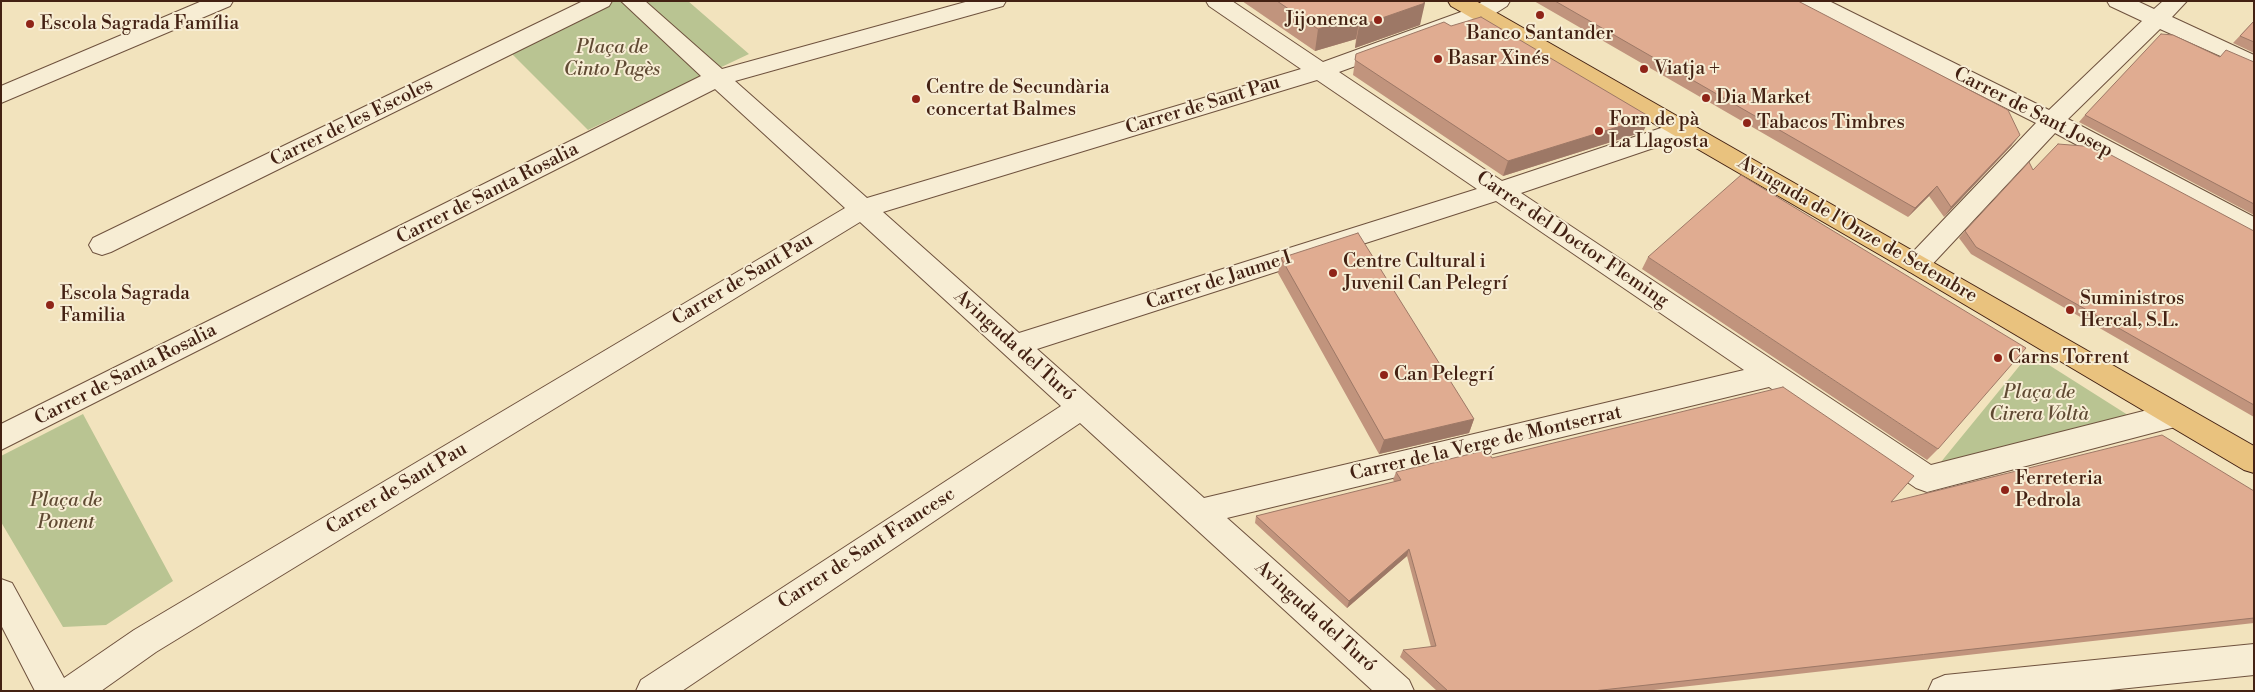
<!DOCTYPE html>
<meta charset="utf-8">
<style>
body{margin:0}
#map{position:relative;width:2255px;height:692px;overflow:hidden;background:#f2e3bd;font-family:"Libre Bodoni",serif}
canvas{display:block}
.frame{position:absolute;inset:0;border:2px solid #432113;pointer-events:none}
</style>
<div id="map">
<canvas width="2255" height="692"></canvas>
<div class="frame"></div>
</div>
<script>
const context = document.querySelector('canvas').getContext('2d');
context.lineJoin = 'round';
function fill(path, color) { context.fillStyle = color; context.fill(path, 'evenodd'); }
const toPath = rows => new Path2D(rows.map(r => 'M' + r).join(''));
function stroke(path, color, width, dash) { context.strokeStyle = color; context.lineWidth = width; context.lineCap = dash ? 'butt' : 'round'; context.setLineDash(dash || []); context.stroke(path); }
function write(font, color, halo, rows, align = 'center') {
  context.font = font + ' "Libre Bodoni",serif'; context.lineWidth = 4; context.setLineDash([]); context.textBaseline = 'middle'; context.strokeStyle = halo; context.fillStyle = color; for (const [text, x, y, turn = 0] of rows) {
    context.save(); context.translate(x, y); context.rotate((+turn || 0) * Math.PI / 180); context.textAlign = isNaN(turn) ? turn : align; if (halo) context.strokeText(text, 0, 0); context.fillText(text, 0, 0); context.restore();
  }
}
fill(toPath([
 [609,1,688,1,749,54,588,130,508,50],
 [2030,353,2131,417,1927,479],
 [83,414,173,581,106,625,63,627,1,522,1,456]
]), '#b9c492');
const minor = toPath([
 [202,1,233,1,230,6,1,103,1,86,202,1],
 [583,1,612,1,609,6,111,252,102,255,93,252,89,245,93,238,583,1],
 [621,1,645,1,722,69,969,1,1006,1,1003,6,735,81,867,198,1301,69,1209,6,1206,1,1232,1,1323,62,1472,8,1483,1,1510,1,1507,6,1488,18,1339,72,1502,181,1673,124,1681,122,1689,124,1693,130,1689,136,1521,193,1931,465,2175,403,2185,407,2189,415,2185,423,2175,427,1927,492,1916,488,1769,387,1227,518,1409,680,1414,691,1373,691,1080,423,682,691,636,691,641,680,1061,406,860,222,156,652,101,691,35,691,1,625,1,579,12,583,64,678,134,630,845,208,715,89,1,450,1,424,701,76,621,1],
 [1317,80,1477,189,1019,333,883,212,1317,80],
 [1496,201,1744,370,1204,498,1037,349,1496,201],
 [1800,1,1829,1,2049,110,2142,21,2110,6,2107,1,2137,1,2154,9,2163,1,2187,1,2172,17,2254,55,2254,71,2160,29,2068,119,2254,217,2254,238,2245,236,2055,133,1926,271,1917,274,1908,271,1904,264,1908,257,2036,123,1803,6,1800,1],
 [2254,644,2254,675,2100,691,1928,691,1933,680,1945,675,2254,644]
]);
const major = toPath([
 [1448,1,1476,1,2254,446,2254,473,2244,470,1908,271,1451,6,1448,1]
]);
stroke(minor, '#6f523e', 2);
stroke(major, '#432113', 2);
fill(minor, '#f7edd4');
fill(major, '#e9c27e');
fill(toPath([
 [1242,1,1422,1,1420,25,1355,48,1356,39,1315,51],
 [1534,1,1798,1,2012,145,1944,217,1929,196,1908,217],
 [2254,21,2254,53,2233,43],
 [1451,26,1650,117,1643,132,1503,176,1353,75,1356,54],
 [2220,57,2254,62,2254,215,2079,122,2085,115],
 [2033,170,2254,231,2254,417,1971,254,1959,238,1965,231],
 [1648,257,1938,449,1927,460,1642,269],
 [1281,258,1474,419,1469,433,1379,454,1278,273],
 [1492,458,1891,502,2254,491,2254,623,1645,691,1437,691,1400,657,1403,650,1431,647,1407,556,1347,608,1255,523,1256,516,1395,482,1393,480,1396,472]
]), '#c1947d');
fill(toPath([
 [1425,3,1420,25,1355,48,1359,26],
 [1360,17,1356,39,1315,51,1318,29],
 [1650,117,1643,132,1503,176,1508,161],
 [2020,135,2012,145,1944,217,1951,207],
 [1937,186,1929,196,1908,217,1915,208],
 [1474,419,1469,433,1379,454,1384,440],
 [1409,549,1407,556,1347,608,1349,601]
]), '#9d7866');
const building = toPath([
 [1277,1,1422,1,1425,3,1359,26,1360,17,1318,29,1277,1],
 [1555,1,1798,1,2008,110,2020,135,1951,207,1937,186,1915,208,1555,1],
 [1481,17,1650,117,1508,161,1355,60,1356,54,1444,22,1451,26,1481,17],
 [2254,21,2254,42,2240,36,2254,21],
 [2161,34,2173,35,2220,57,2226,50,2254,62,2254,204,2085,115,2161,34],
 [2058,144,2096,147,2252,230,2254,231,2254,405,1976,247,1965,231,2029,162,2033,170,2058,144],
 [1741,175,2026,348,1938,449,1648,257,1741,175],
 [1358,233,1474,419,1384,440,1281,258,1358,233],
 [1783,387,1914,476,1891,502,2162,435,2254,491,2254,618,1593,691,1448,691,1403,650,1436,646,1409,549,1349,601,1256,516,1401,480,1396,472,1487,450,1492,458,1783,387]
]);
fill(building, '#e0ac91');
stroke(building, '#9d7866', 1);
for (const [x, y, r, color] of [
 [1540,15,5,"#8f2418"],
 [1378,20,5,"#8f2418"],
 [30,24,5,"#8f2418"],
 [1438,59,5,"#8f2418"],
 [1644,69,5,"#8f2418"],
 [1706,98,5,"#8f2418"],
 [916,99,5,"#8f2418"],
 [1747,123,5,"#8f2418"],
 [1599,131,5,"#8f2418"],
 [1333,273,5,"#8f2418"],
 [50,305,5,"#8f2418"],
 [2070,310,5,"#8f2418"],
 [1998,358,5,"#8f2418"],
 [1384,375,5,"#8f2418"],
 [2005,490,5,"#8f2418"]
]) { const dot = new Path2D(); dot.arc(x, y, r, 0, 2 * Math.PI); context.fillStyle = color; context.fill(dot); stroke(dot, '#f7edd4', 2); }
write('19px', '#432113', '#f7edd4', [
 ["Jijonenca",1368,20,"right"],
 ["Escola Sagrada Família",40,24],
 ["Banco Santander",1540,34,"center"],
 ["Basar Xinés",1448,59],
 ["Viatja +",1654,69],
 ["Centre de Secundària",926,88],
 ["concertat Balmes",926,110],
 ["Dia Market",1716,98],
 ["Forn de pà",1609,120],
 ["La Llagosta",1609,142],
 ["Tabacos Timbres",1757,123],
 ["Centre Cultural i",1343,262],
 ["Juvenil Can Pelegrí",1343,284],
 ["Escola Sagrada",60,294],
 ["Familia",60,316],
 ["Suministros",2080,299],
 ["Hercal, S.L.",2080,321],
 ["Carns Torrent",2008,358],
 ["Can Pelegrí",1394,375],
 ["Ferreteria",2015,479],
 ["Pedrola",2015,501]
], 'left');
write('italic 19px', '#604a33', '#f7edd4', [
 ["Plaça de",612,48],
 ["Cinto Pagès",612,70],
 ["Plaça de",2039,393],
 ["Cirera Voltà",2039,415],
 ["Plaça de",66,501],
 ["Ponent",66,523]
]);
write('19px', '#432113', '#f7edd4', [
 ["Carrer de Sant Pau",1203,106,-17],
 ["Carrer de Sant Josep",2033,113,27],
 ["Carrer de les Escoles",352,123,-26],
 ["Carrer de Santa Rosalia",488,194,-27],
 ["Avinguda de l'Onze de Setembre",1857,230,30],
 ["Carrer del Doctor Fleming",1572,240,34],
 ["Carrer de Sant Pau",743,280,-31],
 ["Carrer de Jaume I",1219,281,-18],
 ["Avinguda del Turó",1014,346,42],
 ["Carrer de Santa Rosalia",126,375,-27],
 ["Carrer de la Verge de Montserrat",1486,444,-13],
 ["Carrer de Sant Pau",397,489,-31],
 ["Carrer de Sant Francesc",867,549,-33],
 ["Avinguda del Turó",1315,617,42]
]);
</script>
